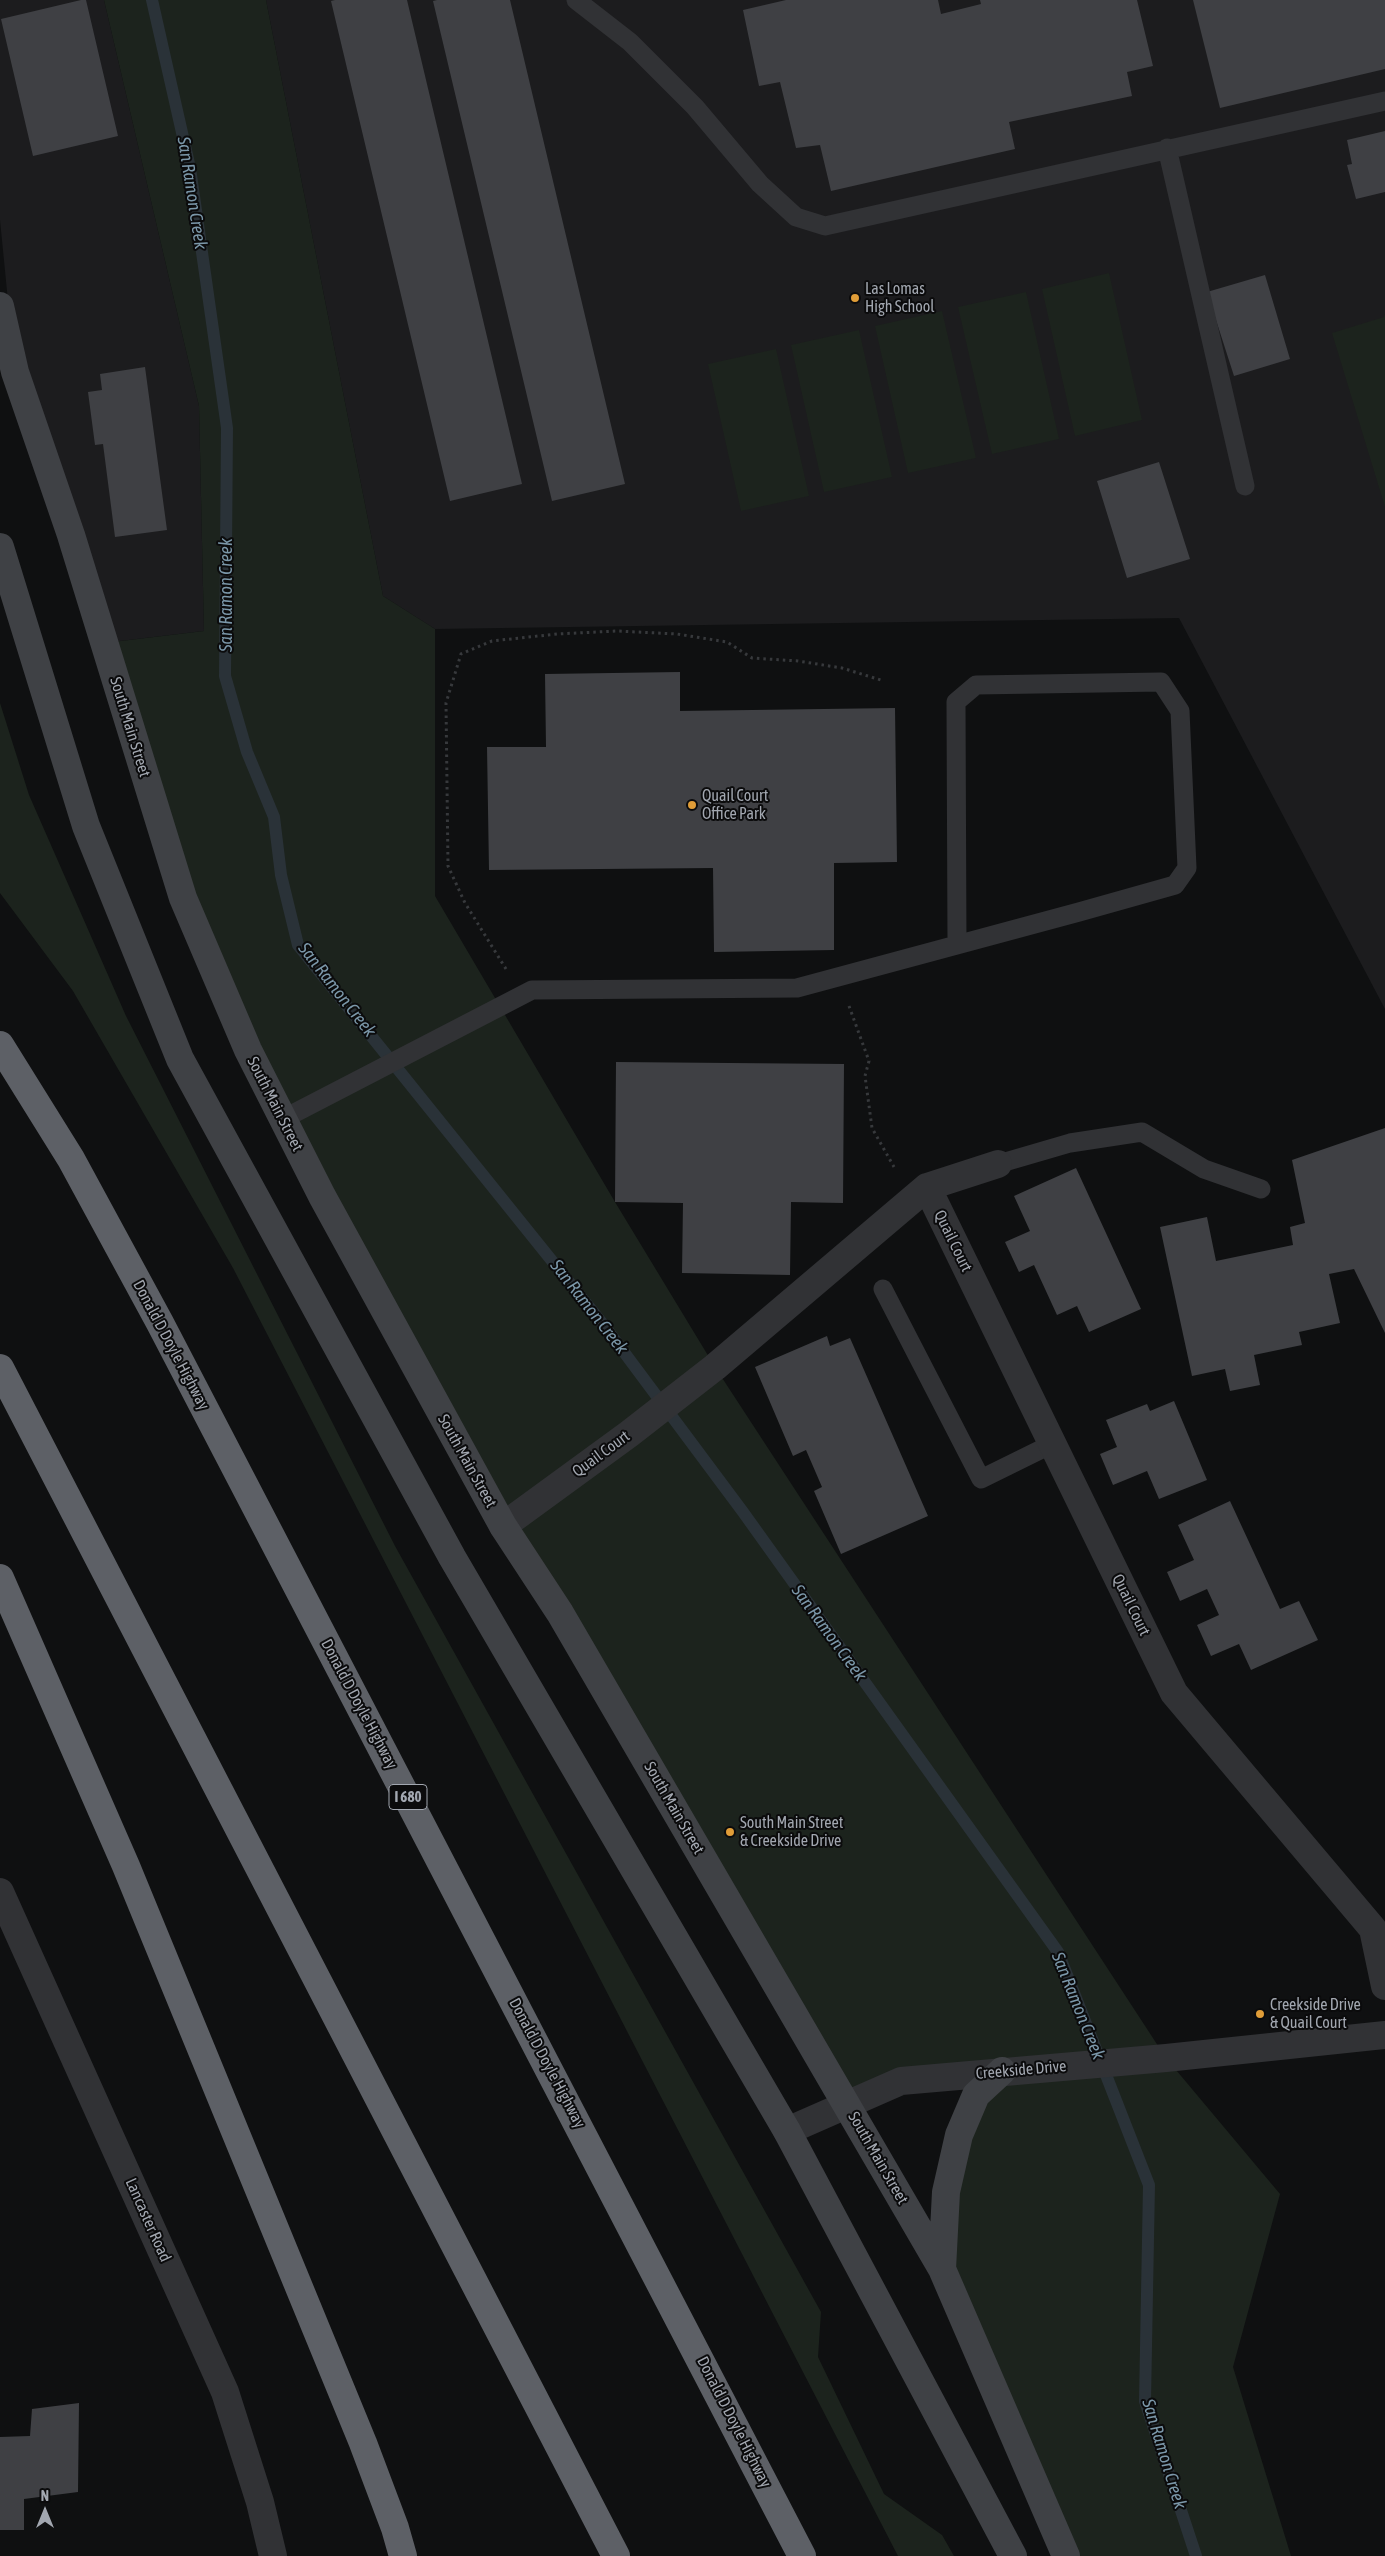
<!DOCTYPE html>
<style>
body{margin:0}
#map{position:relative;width:1385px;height:2556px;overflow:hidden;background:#0f1011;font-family:"Asap Condensed",sans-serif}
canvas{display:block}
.north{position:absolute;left:20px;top:2486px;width:50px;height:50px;-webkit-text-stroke:4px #0b0b0c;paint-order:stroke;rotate:0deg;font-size:14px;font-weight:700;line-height:20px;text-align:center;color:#a2a7b0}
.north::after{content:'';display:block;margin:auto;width:18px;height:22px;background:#a2a7b0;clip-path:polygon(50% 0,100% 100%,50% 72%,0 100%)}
</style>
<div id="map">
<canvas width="1385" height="2556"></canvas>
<div class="north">N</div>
</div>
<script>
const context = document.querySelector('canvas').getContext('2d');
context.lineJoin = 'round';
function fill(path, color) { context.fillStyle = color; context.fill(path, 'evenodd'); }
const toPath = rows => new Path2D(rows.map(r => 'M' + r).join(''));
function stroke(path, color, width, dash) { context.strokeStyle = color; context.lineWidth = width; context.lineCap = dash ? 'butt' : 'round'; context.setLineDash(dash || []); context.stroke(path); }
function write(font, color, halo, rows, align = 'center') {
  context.font = font + ' "Asap Condensed",sans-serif'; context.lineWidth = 4; context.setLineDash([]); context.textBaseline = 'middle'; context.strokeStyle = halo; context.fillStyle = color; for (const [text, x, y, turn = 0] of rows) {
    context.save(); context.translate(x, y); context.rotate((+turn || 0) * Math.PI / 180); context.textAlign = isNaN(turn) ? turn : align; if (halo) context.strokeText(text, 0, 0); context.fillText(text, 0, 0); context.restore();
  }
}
fill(toPath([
 [0,0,104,0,199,406,204,631,104,643,15,372,0,220],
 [266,0,1385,0,1385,1009,1179,618,435,629,383,596]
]), '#1c1c1e');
fill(toPath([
 [104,0,266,0,383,596,435,629,435,896,615,1202,715,1367,1166,2058,1280,2194,1233,2367,1291,2556,1066,2556,942,2269,946,2192,1001,2072,848,2104,248,1050,104,643,204,631,199,406],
 [1109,273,1142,420,1075,436,1042,289],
 [1026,292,1059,439,992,454,958,307],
 [942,311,976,458,908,473,875,326],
 [1385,314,1385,507,1332,333,1384,317],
 [859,330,892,477,824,492,791,345],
 [776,349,809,496,741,511,708,364],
 [0,703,29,795,126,1016,395,1546,821,2312,818,2357,884,2494,942,2535,954,2556,898,2556,233,1268,73,991,0,893]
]), '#1c231d');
stroke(toPath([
 [152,0,190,168,227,428,225,676,247,752,274,817,281,875,298,945,606,1328,743,1512,1058,1952,1149,2185,1145,2401,1196,2556]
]), '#2a3238', 12);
fill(toPath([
 [81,0,86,0,118,136,33,156,1,19],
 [335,0,407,0,522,484,450,501,331,1],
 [437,0,510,0,625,484,552,501,433,1],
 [786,0,938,0,941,14,981,4,980,0,1137,0,1153,66,1127,72,1132,96,1009,122,1015,149,831,191,820,145,796,148,780,82,759,86,743,10],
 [1193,0,1385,0,1385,69,1220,108],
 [1385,131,1385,192,1356,199,1347,165,1352,164,1347,140],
 [1265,275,1290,359,1234,376,1207,292],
 [145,367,167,530,115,537,103,444,95,445,88,392,102,390,100,374],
 [1159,462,1190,559,1127,578,1097,481],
 [680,672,680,711,895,708,897,862,834,863,834,950,714,952,713,868,489,870,487,747,546,747,545,674],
 [616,1062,844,1064,843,1203,791,1202,790,1275,682,1273,683,1203,615,1202],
 [1385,1128,1385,1333,1354,1269,1329,1274,1340,1323,1299,1332,1302,1345,1254,1355,1260,1385,1230,1391,1225,1369,1192,1376,1160,1227,1207,1217,1216,1261,1293,1245,1290,1227,1305,1223,1292,1160],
 [1076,1168,1141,1309,1089,1332,1077,1306,1057,1315,1034,1265,1019,1272,1005,1242,1030,1231,1014,1196],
 [827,1336,830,1346,850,1338,928,1516,841,1554,814,1491,822,1487,806,1450,793,1456,755,1367],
 [1174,1401,1207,1480,1159,1499,1147,1471,1113,1485,1100,1454,1117,1447,1106,1420,1147,1404,1150,1411],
 [1230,1501,1280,1609,1299,1601,1318,1640,1251,1670,1239,1644,1211,1656,1197,1625,1219,1615,1207,1589,1180,1601,1167,1572,1194,1560,1178,1525],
 [79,2403,78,2492,24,2499,24,2530,0,2530,0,2437,30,2436,32,2409]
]), '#3f4044');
stroke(toPath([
 [506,969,465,903,448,866,446,703,461,654,492,641,557,634,617,631,677,634,727,642,752,658,798,661,842,668,884,681],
 [849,1006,869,1061,865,1076,872,1128,894,1167]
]), '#37393c', 3, [2.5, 4]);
stroke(toPath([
 [576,0,630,42,695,107,760,184,796,217,825,226,1385,101],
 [1167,148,1245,486],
 [283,1119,532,990,797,988,1079,912,1175,885,1187,868,1180,711,1161,682,976,685,956,702,957,945],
 [998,1164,1070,1143,1142,1132,1204,1169,1261,1189],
 [883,1289,981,1479,1052,1444]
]), '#313235', 19);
stroke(toPath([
 [998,1164,927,1187,1174,1693,1373,1929,1385,1986],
 [503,1526,629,1434,715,1367,927,1187],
 [0,1892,225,2392,260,2502,273,2556],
 [787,2131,901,2081,1166,2058,1385,2035]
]), '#313235', 28);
stroke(toPath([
 [0,306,15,372,71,535,183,898,248,1050,322,1196,503,1526,560,1613,942,2269,1066,2556],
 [0,547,86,826,180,1059,452,1557,787,2131,1013,2556],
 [942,2269,946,2192,959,2135,976,2095,1002,2071]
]), '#3f4145', 28);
stroke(toPath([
 [0,1045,71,1159,160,1323,802,2556],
 [0,1368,616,2556],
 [0,1578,126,1866,363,2443,395,2528,403,2556]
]), '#5d6066', 28);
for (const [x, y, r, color] of [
 [855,298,5,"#e09d38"],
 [692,805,5,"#e09d38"],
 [730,1832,5,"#e09d38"],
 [1260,2014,5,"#e09d38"]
]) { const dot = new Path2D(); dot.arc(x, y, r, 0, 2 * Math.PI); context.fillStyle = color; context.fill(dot); stroke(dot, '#0b0b0c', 2); }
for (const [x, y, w] of [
 [408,1797,38]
]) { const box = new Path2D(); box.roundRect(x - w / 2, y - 12.5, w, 25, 4); context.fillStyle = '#0b0b0c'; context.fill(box); stroke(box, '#a2a7b0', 1); }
write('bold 15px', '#a2a7b0', null, [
 ["I 680",408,1797]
]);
write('16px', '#a2a7b0', '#0b0b0c', [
 ["Las Lomas",865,289],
 ["High School",865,307],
 ["Quail Court",702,796],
 ["Office Park",702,814],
 ["South Main Street",740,1823],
 ["& Creekside Drive",740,1841],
 ["Creekside Drive",1270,2005],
 ["& Quail Court",1270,2023]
], 'left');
write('16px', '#a2a7b0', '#0b0b0c', [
 ["South Main Street",130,727,73],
 ["South Main Street",275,1104,63],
 ["Quail Court",953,1241,64],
 ["Donald D Doyle Highway",171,1345,62],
 ["Quail Court",601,1454,-36],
 ["South Main Street",467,1461,61],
 ["Quail Court",1131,1605,64],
 ["Donald D Doyle Highway",359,1704,62],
 ["South Main Street",674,1808,60],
 ["Donald D Doyle Highway",547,2063,62],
 ["Creekside Drive",1021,2070,-5],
 ["South Main Street",878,2158,60],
 ["Lancaster Road",148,2220,66],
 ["Donald D Doyle Highway",734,2422,63]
]);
write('italic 18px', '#7b97a9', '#0b0b0c', [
 ["San Ramon Creek",192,193,81],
 ["San Ramon Creek",226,595,-90],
 ["San Ramon Creek",337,990,52],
 ["San Ramon Creek",589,1307,52],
 ["San Ramon Creek",829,1633,54],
 ["San Ramon Creek",1078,2006,68],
 ["San Ramon Creek",1164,2454,73]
]);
</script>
